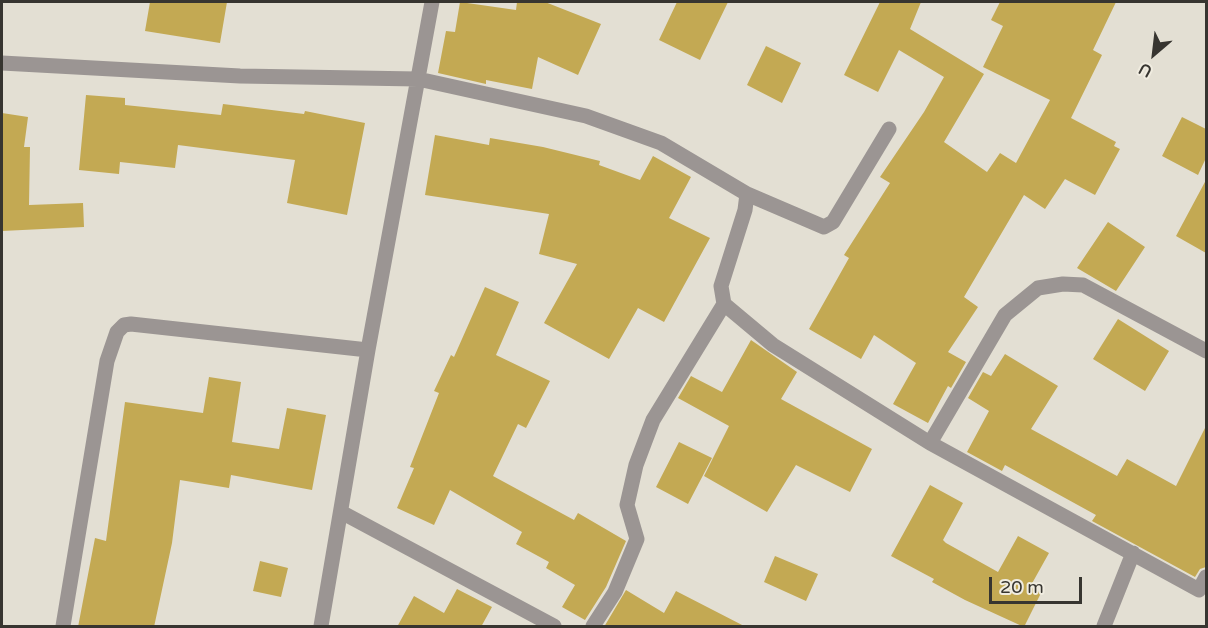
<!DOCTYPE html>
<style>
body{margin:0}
#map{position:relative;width:1208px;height:628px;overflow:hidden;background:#e3dfd3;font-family:"Varela Round",sans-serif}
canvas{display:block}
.frame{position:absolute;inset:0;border:3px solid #373530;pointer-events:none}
.north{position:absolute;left:1124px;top:24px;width:60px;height:60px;-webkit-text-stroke:4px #f0ece0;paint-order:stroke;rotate:208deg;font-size:16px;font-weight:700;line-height:24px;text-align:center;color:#373530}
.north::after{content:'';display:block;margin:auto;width:21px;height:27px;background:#373530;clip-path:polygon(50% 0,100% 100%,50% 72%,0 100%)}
.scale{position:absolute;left:989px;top:577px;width:93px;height:27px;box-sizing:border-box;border:3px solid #373530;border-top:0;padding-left:8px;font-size:18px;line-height:21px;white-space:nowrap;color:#373530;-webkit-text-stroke:4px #f0ece0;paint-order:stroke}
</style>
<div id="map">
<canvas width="1208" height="628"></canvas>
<div class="frame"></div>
<div class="north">U</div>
<div class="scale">20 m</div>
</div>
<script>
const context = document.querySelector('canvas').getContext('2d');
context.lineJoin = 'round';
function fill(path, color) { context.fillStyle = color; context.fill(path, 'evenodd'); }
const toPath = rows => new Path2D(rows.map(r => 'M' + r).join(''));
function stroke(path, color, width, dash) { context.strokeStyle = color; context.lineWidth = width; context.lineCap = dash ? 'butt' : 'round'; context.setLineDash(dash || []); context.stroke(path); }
fill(toPath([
 [150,2,227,2,220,43,145,31],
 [460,2,516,10,517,2,545,2,601,24,578,75,538,57,532,89,486,80,486,84,438,73,446,31,455,32],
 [677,2,728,2,700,60,659,40],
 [880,2,921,2,910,29,984,74,944,142,987,172,1000,153,1016,163,1050,100,983,67,1003,26,991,20,1000,2,1116,2,1093,50,1102,55,1071,118,1116,142,1114,146,1120,149,1095,195,1065,179,1045,209,1024,195,964,297,978,307,948,352,966,362,951,388,948,386,928,423,893,404,916,363,874,335,861,359,809,329,849,258,844,255,890,183,880,177,924,112,944,77,899,50,878,92,844,75],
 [766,46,801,63,782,103,747,85],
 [86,95,125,98,125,105,221,115,223,104,304,114,305,111,365,123,347,215,287,203,295,160,178,145,175,168,120,162,119,174,79,170],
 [2,113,28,117,24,147,30,147,29,205,83,203,84,227,2,231],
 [1182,117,1206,129,1206,158,1198,175,1162,156],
 [435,135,489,145,490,138,543,147,600,161,599,165,640,180,653,156,691,177,669,218,710,238,664,322,638,308,609,359,544,323,577,264,539,254,549,214,425,195],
 [1206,180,1206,253,1176,236],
 [1108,222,1145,247,1116,291,1077,268],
 [485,287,519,302,496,355,550,381,526,428,518,424,493,476,574,520,578,513,626,541,606,587,585,620,562,607,575,585,546,568,549,562,516,544,522,532,450,490,434,525,397,508,414,468,410,467,439,393,434,391,451,355,454,357],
 [1118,319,1169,351,1145,391,1093,359],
 [751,340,797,372,781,399,872,449,850,492,796,465,767,512,704,476,729,426,678,398,691,376,722,392],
 [1005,354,1058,386,1031,429,1117,476,1127,459,1176,486,1206,426,1206,567,1200,569,1195,577,1092,521,1096,515,1005,465,1002,471,967,452,989,411,968,398,983,372,991,376],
 [209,377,241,382,232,442,279,449,287,408,326,415,312,490,231,475,229,488,180,480,172,543,154,627,78,627,95,538,106,541,125,402,203,413],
 [679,442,712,458,688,504,656,487],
 [930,485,963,503,943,540,946,543,998,572,1018,536,1049,553,1030,587,1041,593,1024,627,965,600,932,582,934,579,891,556],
 [775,556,818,574,806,601,764,582],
 [260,561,288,568,281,597,253,591],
 [457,589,492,607,481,627,397,627,414,596,444,613],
 [626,590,664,613,676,591,746,627,604,627]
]), '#c3a953');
stroke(toPath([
 [2,63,240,76,418,79,586,116,661,143,747,194,745,210,721,286,724,304,773,345,930,443,1005,315,1038,288,1063,284,1083,285,1206,351],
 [747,194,824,227,833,222,889,129],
 [930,443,1199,590,1206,577],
 [341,512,554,626],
 [63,626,107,361,117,332,124,325,131,324,368,350],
 [321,626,368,350,432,2],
 [593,626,615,592,637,539,627,505,636,465,653,420,724,304],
 [1104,626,1133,553]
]), '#9b9593', 15);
</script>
